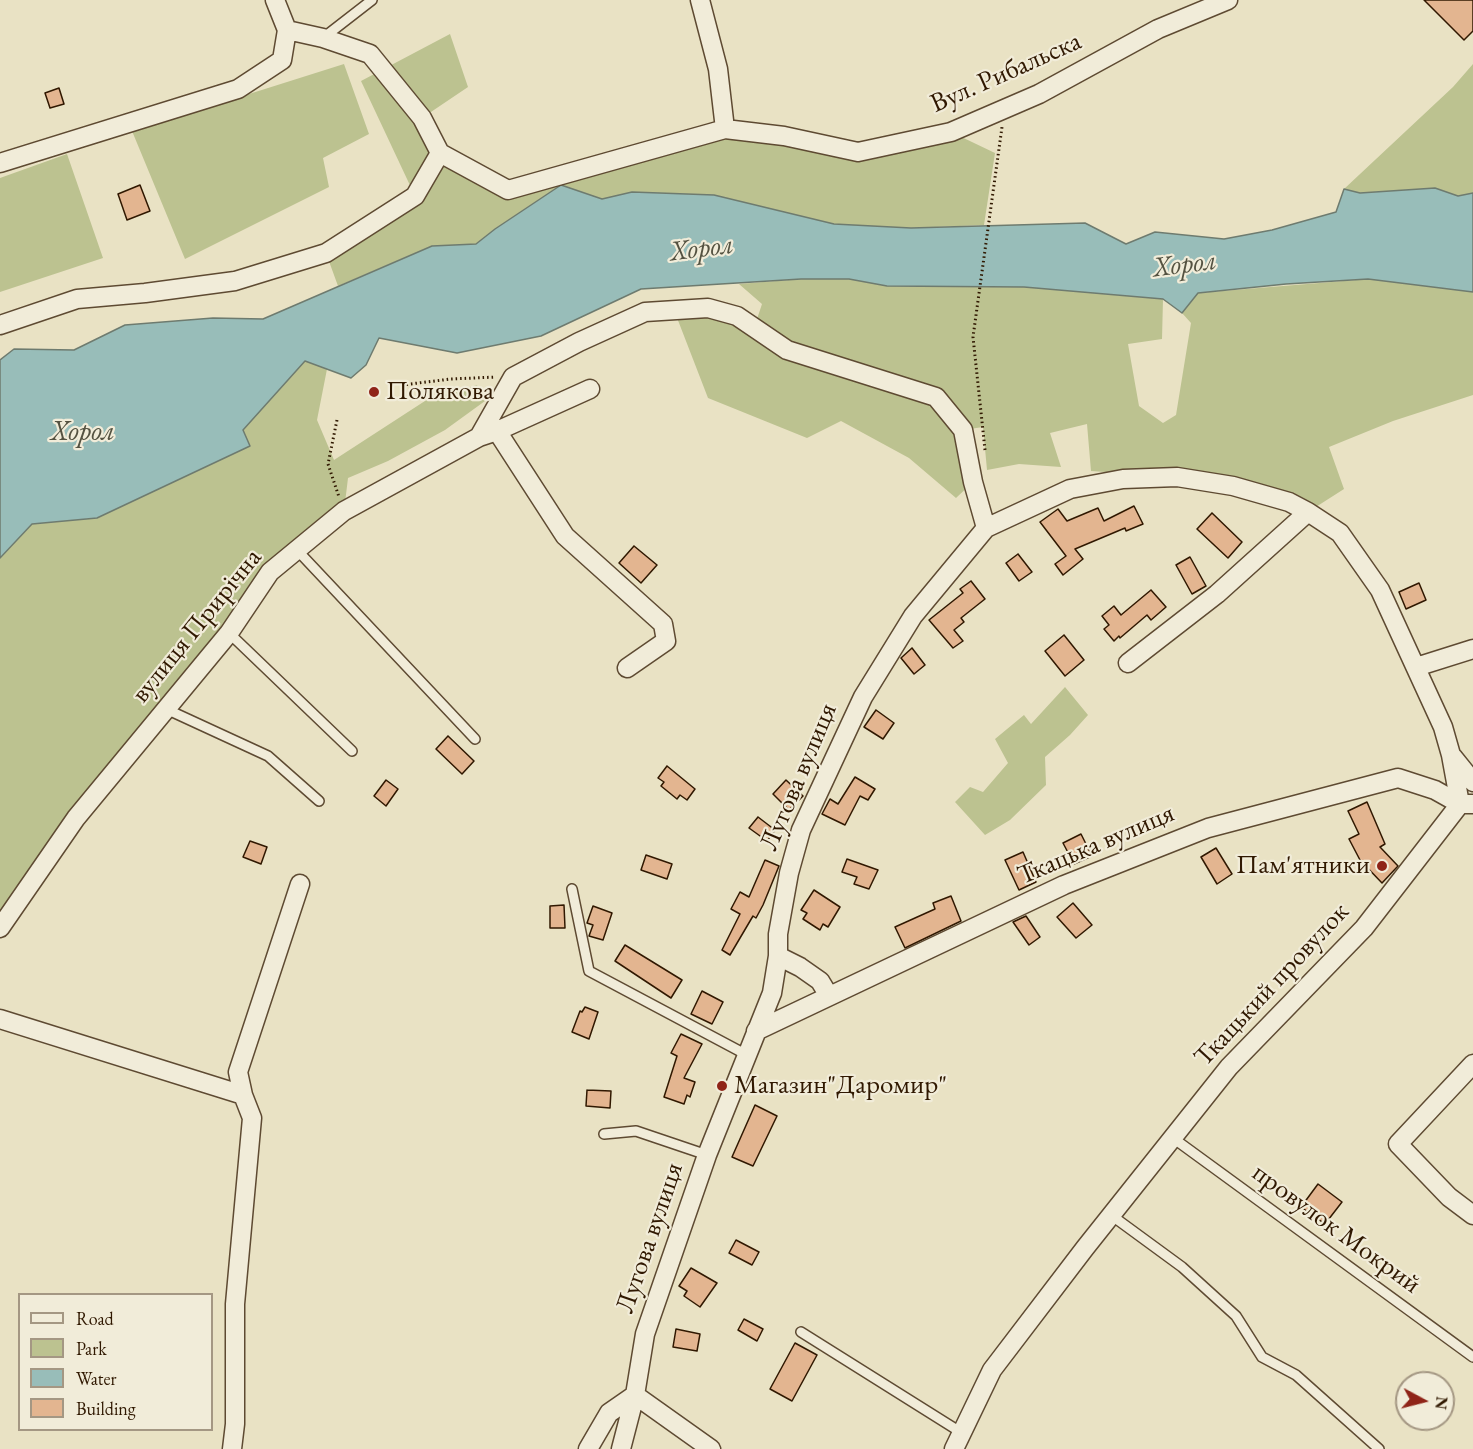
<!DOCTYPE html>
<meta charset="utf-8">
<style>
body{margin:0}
#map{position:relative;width:1473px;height:1449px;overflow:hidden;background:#e9e2c4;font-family:"EB Garamond",serif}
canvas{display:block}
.legend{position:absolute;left:18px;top:1293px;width:195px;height:138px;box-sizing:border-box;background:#f1ecd9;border:2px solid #a49783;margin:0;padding:8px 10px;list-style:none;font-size:18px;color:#301801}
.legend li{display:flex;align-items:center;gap:12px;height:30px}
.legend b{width:30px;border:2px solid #a49783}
.north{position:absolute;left:1395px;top:1371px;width:60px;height:60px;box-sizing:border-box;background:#f1ecd9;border:2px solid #a49783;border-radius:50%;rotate:97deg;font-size:16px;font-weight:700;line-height:24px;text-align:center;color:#301801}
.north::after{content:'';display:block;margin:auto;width:21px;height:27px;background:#8f2418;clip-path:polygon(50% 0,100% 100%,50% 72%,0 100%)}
</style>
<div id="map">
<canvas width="1473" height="1449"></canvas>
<ul class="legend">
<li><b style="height:8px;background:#f1ecd9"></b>Road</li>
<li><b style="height:16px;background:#bcc290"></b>Park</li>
<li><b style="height:16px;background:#98bdb9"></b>Water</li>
<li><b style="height:16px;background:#e3b590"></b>Building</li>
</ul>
<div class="north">N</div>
</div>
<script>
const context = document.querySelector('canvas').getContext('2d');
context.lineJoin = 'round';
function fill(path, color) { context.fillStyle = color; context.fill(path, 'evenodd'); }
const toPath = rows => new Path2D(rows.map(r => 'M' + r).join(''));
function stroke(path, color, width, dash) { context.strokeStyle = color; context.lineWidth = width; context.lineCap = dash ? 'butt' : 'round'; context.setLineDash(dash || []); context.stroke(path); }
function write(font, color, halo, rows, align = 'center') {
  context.font = font + ' "EB Garamond",serif'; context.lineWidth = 4.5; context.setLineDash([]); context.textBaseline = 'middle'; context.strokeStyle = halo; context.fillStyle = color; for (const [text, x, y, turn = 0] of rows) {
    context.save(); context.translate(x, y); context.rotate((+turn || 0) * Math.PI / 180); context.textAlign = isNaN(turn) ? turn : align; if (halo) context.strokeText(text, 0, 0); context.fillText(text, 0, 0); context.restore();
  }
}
fill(toPath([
 [450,34,468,87,422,118,440,153,508,190,725,132,858,152,951,132,995,153,984,225,911,228,834,224,714,195,632,192,602,199,561,185,495,229,476,244,432,246,338,286,326,253,415,196,361,81],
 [344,64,369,134,323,158,329,187,185,259,132,131],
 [1473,64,1473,193,1458,196,1435,188,1359,193,1344,189,1453,87],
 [67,154,103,258,0,292,0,178],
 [801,279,849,279,887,286,1024,287,1163,299,1162,339,1128,344,1139,406,1163,423,1176,415,1191,323,1182,313,1198,293,1368,279,1473,292,1473,395,1393,421,1329,447,1344,489,1308,512,1177,477,1091,471,1087,424,1050,433,1061,467,1019,464,987,470,983,427,963,430,973,482,956,498,909,458,841,421,807,438,708,398,674,310,708,308,754,328,762,304,739,284],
 [305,361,327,369,317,420,334,460,428,399,477,385,485,401,445,430,388,461,348,478,344,511,270,572,0,928,0,558,32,524,97,518,250,446,243,430],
 [1065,687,1088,715,1070,735,1045,757,1046,785,1010,820,985,835,955,802,970,787,983,792,1008,763,995,739,1024,715,1031,724]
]), '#bcc290');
const water = toPath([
 [561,185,602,199,632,192,714,195,834,224,911,228,1085,223,1126,244,1155,232,1224,239,1272,230,1336,212,1344,189,1360,193,1435,188,1458,196,1473,193,1473,292,1368,279,1286,284,1198,293,1182,313,1163,299,1024,287,887,286,849,279,801,279,641,289,541,336,457,353,379,338,366,365,351,378,305,361,243,430,250,446,97,518,32,524,0,558,0,360,14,349,74,350,125,325,213,318,263,319,432,246,476,244,495,229,561,185]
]);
fill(water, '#98bdb9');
stroke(water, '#6e7b6f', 1.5);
const building = toPath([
 [1424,0,1473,0,1473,31,1464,40,1424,0],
 [59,88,64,104,50,108,45,93,59,88],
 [140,185,150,211,127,220,118,194,140,185],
 [1134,506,1143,524,1126,531,1125,528,1075,549,1083,559,1063,575,1055,564,1066,556,1040,522,1058,509,1067,521,1098,508,1104,521,1134,506],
 [1212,513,1242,542,1228,558,1197,529,1212,513],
 [634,546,657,565,641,583,619,563,634,546],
 [1018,554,1032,572,1019,581,1006,563,1018,554],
 [1190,557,1206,586,1192,594,1176,565,1190,557],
 [971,581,985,599,961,618,964,622,954,630,963,641,953,648,929,620,963,593,960,589,971,581],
 [1419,583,1426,600,1406,609,1399,592,1419,583],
 [1151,590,1166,607,1151,620,1147,615,1120,638,1119,636,1114,641,1104,629,1109,625,1102,616,1114,606,1121,615,1151,590],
 [1064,635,1084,660,1065,676,1045,651,1064,635],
 [912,648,925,665,914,674,901,658,912,648],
 [876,710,894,723,883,739,864,727,876,710],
 [448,736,474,761,462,774,436,749,448,736],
 [667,766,695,789,687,800,680,795,677,799,661,786,664,782,658,778,667,766],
 [855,777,875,789,868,800,860,796,845,825,822,814,830,799,838,804,855,777],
 [386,780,398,789,386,806,374,796,386,780],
 [786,780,803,796,789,810,773,794,786,780],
 [1367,802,1385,844,1380,847,1398,866,1382,883,1360,860,1349,839,1359,834,1348,811,1367,802],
 [758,817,775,830,767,841,749,828,758,817],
 [1081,834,1092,856,1074,864,1063,843,1081,834],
 [250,841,267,847,261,864,243,857,250,841],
 [1216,848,1232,874,1217,884,1201,857,1216,848],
 [1023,852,1036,882,1019,890,1005,860,1023,852],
 [646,855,672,864,667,879,641,870,646,855],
 [847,859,878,870,869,889,854,884,857,877,842,872,847,859],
 [765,860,779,866,763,905,756,918,753,916,730,955,722,950,740,914,731,909,740,892,749,897,765,860],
 [814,890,840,907,828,927,823,924,820,930,803,919,807,913,801,910,814,890],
 [951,896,961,921,905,948,895,927,935,909,933,903,951,896],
 [1073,903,1092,925,1076,938,1057,917,1073,903],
 [564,905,565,928,550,928,550,906,564,905],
 [593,906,612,913,603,940,589,936,593,925,587,923,593,906],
 [1026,916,1040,937,1029,945,1013,922,1026,916],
 [625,945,682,980,671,998,615,961,625,945],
 [702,991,723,1002,712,1024,691,1014,702,991],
 [585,1007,598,1012,589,1039,572,1032,580,1011,582,1012,585,1007],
 [681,1034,702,1044,684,1078,695,1082,690,1097,687,1095,684,1104,664,1097,677,1056,671,1053,681,1034],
 [587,1090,611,1091,610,1108,586,1106,587,1090],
 [755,1105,777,1116,753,1166,732,1157,755,1105],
 [1318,1184,1342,1202,1325,1224,1301,1207,1318,1184],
 [736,1240,759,1252,752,1265,729,1253,736,1240],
 [691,1268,717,1283,700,1307,684,1296,687,1291,679,1286,691,1268],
 [744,1319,763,1329,757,1341,738,1330,744,1319],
 [676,1329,700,1334,697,1351,673,1347,676,1329],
 [795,1343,817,1355,792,1401,770,1389,795,1343]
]);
fill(building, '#e3b590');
stroke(building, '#301801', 1.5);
const service = toPath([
 [323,38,372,0],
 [297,550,475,739],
 [229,633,352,751],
 [166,709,268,756,319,801],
 [572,889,589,971,747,1055],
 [604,1134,636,1131,707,1155],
 [1173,1138,1473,1357],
 [1111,1215,1182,1267,1236,1316,1262,1357,1296,1375,1379,1449],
 [801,1332,962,1433]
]);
const minor = toPath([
 [700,0,718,69,725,129],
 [287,30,323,38,370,54,422,118,440,153],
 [0,163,238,89,282,60,287,30,275,0],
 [0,325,77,299,145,293,235,281,326,253,415,196,440,153,508,190,725,129,784,136,858,152,951,132,1039,94,1158,29,1228,0],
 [497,431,590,389],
 [479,437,497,431,565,536,663,624,666,641,627,668],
 [1128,663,1217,594,1308,512],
 [1416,667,1473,649],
 [1453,757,1473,782],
 [0,928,76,818,229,633,270,572,344,511,479,437,513,377,579,342,645,312,708,308,737,316,787,350,936,397,963,430,973,482,986,528],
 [778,956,800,967,820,981,829,996],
 [0,1019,243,1095,252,1118,235,1304,235,1424,232,1449],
 [756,1031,1064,885,1208,828,1398,778,1435,790,1460,804,1473,804],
 [1473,1064,1398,1144,1449,1197,1473,1215],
 [243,1095,238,1072,300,884],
 [588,1449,609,1413,635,1395,711,1449],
 [621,1449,635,1395,645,1334,707,1155,772,993,778,956,778,934,789,873,801,830,863,697,913,616,986,528,1070,489,1123,479,1177,477,1233,486,1289,502,1308,512,1340,533,1380,590,1443,727,1451,755,1460,804,1364,928,1229,1067,1085,1248,992,1370,954,1449]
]);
stroke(service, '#5e4a32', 12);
stroke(minor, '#5e4a32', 21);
stroke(toPath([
 [402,385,451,379,496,377],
 [337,420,328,464,339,497],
 [985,450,973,337,1002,127]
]), '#301801', 3, [1.5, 3]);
stroke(service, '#f1ecd9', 9);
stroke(minor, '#f1ecd9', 18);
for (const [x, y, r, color] of [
 [374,392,6,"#8f2418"],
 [1382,866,6,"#8f2418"],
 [722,1086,6,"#8f2418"]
]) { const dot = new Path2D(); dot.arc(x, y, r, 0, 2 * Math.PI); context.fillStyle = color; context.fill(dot); stroke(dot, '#f1ecd9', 2); }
write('27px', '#301801', '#f1ecd9', [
 ["Вул. Рибальска",1006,73,-24],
 ["вулиця Прирічна",197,626,-51],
 ["Лугова вулиця",799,777,-67],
 ["Ткацька вулиця",1096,845,-23],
 ["Ткацький провулок",1272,985,-47],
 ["провулок Мокрий",1336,1229,36],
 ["Лугова вулиця",650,1238,-71]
]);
write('27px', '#301801', '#f1ecd9', [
 ["Полякова",386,392],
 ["Пам'ятники",1370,866,"right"],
 ["Магазин\"Даромир\"",734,1086]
], 'left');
write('italic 28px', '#545241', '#f1ecd9', [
 ["Хорол",702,249,-7],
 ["Хорол",1185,265,-7],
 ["Хорол",83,432]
]);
</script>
